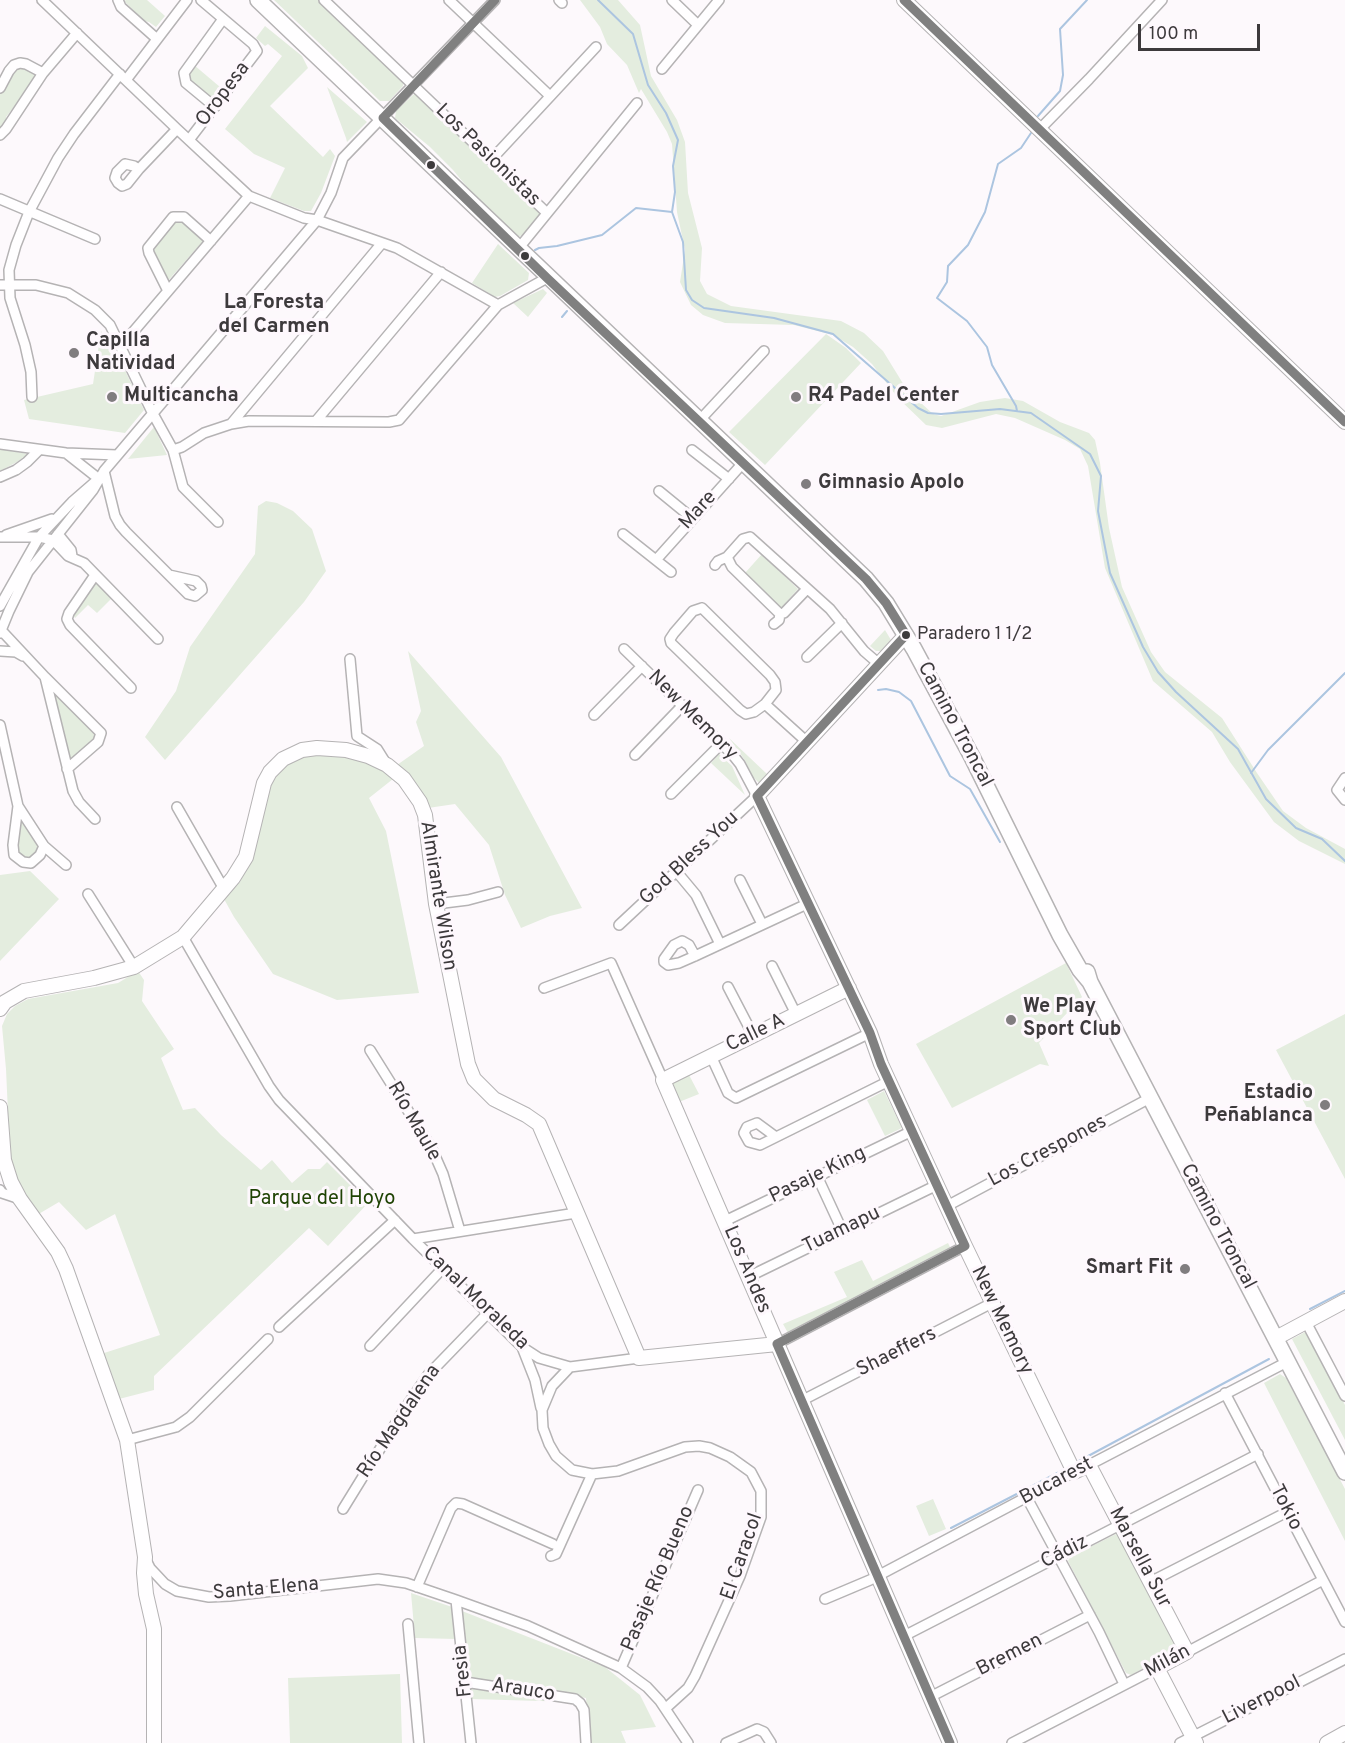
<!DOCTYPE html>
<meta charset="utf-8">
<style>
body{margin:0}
#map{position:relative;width:1345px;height:1743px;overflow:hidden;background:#fdf9fc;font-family:Overpass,sans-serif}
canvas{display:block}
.scale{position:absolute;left:1138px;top:24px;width:122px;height:27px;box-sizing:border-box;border:3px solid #3d3a3c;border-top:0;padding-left:8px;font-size:18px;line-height:21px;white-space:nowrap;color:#3d3a3c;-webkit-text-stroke:4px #fef8fd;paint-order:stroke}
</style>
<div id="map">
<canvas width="1345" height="1743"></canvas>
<div class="scale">100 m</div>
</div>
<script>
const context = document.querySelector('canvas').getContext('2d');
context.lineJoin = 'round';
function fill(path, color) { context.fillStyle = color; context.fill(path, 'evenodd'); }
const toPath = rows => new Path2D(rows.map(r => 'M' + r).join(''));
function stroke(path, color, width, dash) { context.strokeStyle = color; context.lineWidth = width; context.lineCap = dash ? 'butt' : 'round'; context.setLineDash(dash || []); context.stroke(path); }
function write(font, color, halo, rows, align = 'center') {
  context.font = font + ' Overpass,sans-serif'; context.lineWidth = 6; context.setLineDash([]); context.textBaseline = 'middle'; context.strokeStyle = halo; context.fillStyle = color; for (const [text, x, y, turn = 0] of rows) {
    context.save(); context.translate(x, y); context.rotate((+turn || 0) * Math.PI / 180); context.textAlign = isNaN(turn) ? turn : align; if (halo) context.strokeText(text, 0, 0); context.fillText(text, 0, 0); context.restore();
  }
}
fill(toPath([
 [126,0,147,0,165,16,156,27,149,22,144,21,124,1],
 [274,0,318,0,404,81,403,86,389,101,380,101],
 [580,0,618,0,640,25,651,76,677,120,685,142,688,193,702,248,700,281,707,294,731,306,841,321,864,333,883,351,907,390,933,414,941,416,980,402,1005,398,1023,401,1060,422,1089,433,1095,440,1100,463,1109,528,1122,587,1151,652,1165,672,1222,718,1257,773,1283,811,1306,828,1345,849,1345,864,1299,841,1274,822,1230,762,1212,732,1153,681,1105,568,1088,466,1080,449,1065,440,1015,418,996,414,942,428,926,425,898,398,872,364,853,347,833,335,794,325,725,323,703,315,691,305,680,282,685,250,677,212,672,144,667,132,641,89,639,93,627,65,607,44,600,27],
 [265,26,302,56,308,68,270,106,323,157,330,149,335,156,321,193,311,211,304,211,270,198,285,168,254,154,225,129,282,56,268,44,265,46,256,38],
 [21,65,36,74,36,79,6,117,6,124,0,132,0,94,15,66],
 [194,65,220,87,215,96,211,97,189,81,188,74],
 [327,87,367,122,347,142,346,138],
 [414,94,418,94,540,210,539,215,523,235,517,237,472,193,453,170,430,147,395,118,396,111],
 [173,219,183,221,204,240,166,283,151,248],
 [498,244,529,273,528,280,500,296,495,297,472,283],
 [543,289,547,293,528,317,513,303],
 [101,331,118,356,144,410,125,433,29,419,24,400,93,384],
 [826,334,846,348,861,363,765,465,729,432],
 [154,427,167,455,128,459],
 [0,450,0,449,28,454,17,462,0,471],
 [266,501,277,503,293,511,312,529,326,571,304,602,165,760,145,737,176,691,190,647,255,554,258,506],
 [762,554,798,589,781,608,745,573],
 [93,584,97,584,102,587,113,597,97,613,88,605,75,618,73,615],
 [885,630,891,640,881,651,876,651,870,646],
 [408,651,501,757,582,908,550,916,521,928,505,895,489,845,455,804,428,808,397,765,424,746,416,722,421,711],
 [52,691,98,735,70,762],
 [729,738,767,774,759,783,753,777,744,759],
 [322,754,353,758,385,770,393,779,369,798,386,831,419,993,337,1000,273,974,234,917,224,899,240,882,254,851,268,789,283,767,301,756],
 [719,754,732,766,745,795,711,763],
 [19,817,38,847,35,855,30,859,22,858,16,851],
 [30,871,59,899,0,961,0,875],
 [1066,963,1082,997,1039,1043,1049,1066,1040,1064,952,1108,916,1044],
 [138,971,144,980,142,1001,174,1049,161,1058,183,1110,195,1108,221,1135,261,1170,272,1160,292,1183,308,1169,320,1169,327,1162,368,1203,328,1246,309,1228,154,1376,154,1390,119,1399,101,1354,160,1335,115,1214,86,1230,59,1202,37,1215,20,1185,10,1157,6,1069,2,1026,7,1014,15,1006,28,999,118,983],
 [1345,1014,1345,1179,1276,1050],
 [688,1073,699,1094,679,1102,670,1082],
 [884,1091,902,1128,885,1136,867,1100],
 [948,1243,951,1249,788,1333,783,1324,847,1297,834,1272,862,1260,873,1281],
 [1307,1331,1345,1405,1345,1440,1292,1339],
 [1280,1374,1286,1378,1345,1489,1345,1541,1264,1383],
 [933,1499,946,1529,929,1536,916,1506],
 [1116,1534,1121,1536,1177,1645,1176,1651,1131,1675,1126,1673,1068,1561,1070,1557],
 [411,1593,452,1607,456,1639,415,1638],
 [462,1611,605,1667,640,1695,656,1727,621,1731,626,1743,589,1743,586,1698,471,1679,467,1674],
 [400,1674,402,1743,290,1743,288,1678],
 [475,1686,575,1702,471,1699,470,1688]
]), '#e4eddf');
stroke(toPath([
 [598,0,633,34,648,85,666,113,678,140,673,166,675,192,672,212,683,242,686,290,692,300,704,308,774,318,833,334,918,408,928,413,941,414,1000,409,1031,413,1090,454,1101,476,1098,511,1110,573,1143,647,1158,672,1176,692,1238,749,1266,799,1296,828,1322,839,1345,861],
 [1038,116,1060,91,1063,75,1060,29,1087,0],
 [535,250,539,248,557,246,602,235,636,208,672,212],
 [562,317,567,311],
 [1017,411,1016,406,992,365,987,347,967,321,937,298,947,282,948,266,968,245,985,212,998,164,1021,148,1031,133],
 [878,690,886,689,899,692,911,701,950,776,970,789,1000,842],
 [1251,773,1268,750,1345,673],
 [1310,1309,1345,1291],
 [1077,1462,1269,1359],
 [951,1528,1063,1470]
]), '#acc5e0', 2);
const street = toPath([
 [42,0,177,129,249,196,304,218,317,220,397,248,498,305],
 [118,0,121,7,157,39],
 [324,0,547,213],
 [449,0,550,96],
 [559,0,562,3],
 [672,0,698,25],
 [662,69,719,0],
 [126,80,187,0],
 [0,88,9,71,14,65,20,63,26,64,43,73],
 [215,107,186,83,184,73,223,19],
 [1040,129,1089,79,1162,0],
 [0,135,6,129,43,73,77,33],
 [189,140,257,51,253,44,201,0],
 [491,160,596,47],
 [125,164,134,166,139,169,127,184,122,186,118,183,115,178,117,172,125,164],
 [139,169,177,129],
 [0,199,95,239],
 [518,249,637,103],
 [0,285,36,285,68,293,95,310,110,325,152,412,173,450,183,487,218,522],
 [168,291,149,253,148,248,173,217,184,217,211,241],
 [122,345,249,196],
 [32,397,31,372,25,345,10,298,9,270,16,245,29,212,58,158,74,134,120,74],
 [316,421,441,272],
 [699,421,764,351],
 [231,424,382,243],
 [0,444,66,453,117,455],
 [173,450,182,447,204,433,231,424,249,421,389,422,399,420,498,305,547,278],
 [692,450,729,479],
 [66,453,99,479],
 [104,471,115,516,120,525,126,532,188,594,195,596,202,590,201,586,196,581,169,575],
 [0,477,16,470,27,462,38,451],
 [659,491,692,518],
 [58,534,71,550,72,556],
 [623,534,671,572],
 [6,535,52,519],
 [0,537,39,537,53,540,68,556,84,563,158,639],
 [727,557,732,567,780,614],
 [656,560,743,463],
 [715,565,718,561,727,557,743,539,750,537,830,609,864,651,879,664],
 [95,575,69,613,67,619,70,625,131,688],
 [0,606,39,537,72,502,95,482],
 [702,608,770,675,775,682,776,690,765,704,754,712,746,714,740,710,671,643,670,639,674,633,693,611,702,608],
 [774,624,779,620,780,614,784,613,807,589],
 [1,630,45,677,73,791,79,802,95,819],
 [0,633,9,611,28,572,93,490,104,471,317,220,331,193,343,158,495,0],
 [0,651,16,652,23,656],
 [807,657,842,623],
 [350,659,357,736,377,749,387,765],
 [45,677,101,733,98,742,67,769],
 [765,704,807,742],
 [594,715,642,666],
 [0,725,18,806,13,845,14,855,23,862,31,863,40,855,44,846],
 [635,755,683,705],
 [1345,778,1337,790,1345,800],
 [671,794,722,743],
 [18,806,44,846,66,865],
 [177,807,224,889],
 [676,871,696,895,720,944],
 [740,880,762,924],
 [88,894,134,967],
 [436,904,468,900,498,892],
 [619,925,757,796,740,764,732,754,624,649],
 [183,937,269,1086,279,1100,413,1239,522,1347,539,1358,570,1367,639,1358],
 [695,956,689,945,682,941,674,945,664,959,664,962,668,965,679,963,695,956,809,903],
 [772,966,796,1014],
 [728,987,753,1035],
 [544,988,611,963,663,1080],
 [370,1050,432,1149,443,1174,460,1231],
 [711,1056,728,1093,736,1098,870,1033],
 [776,1137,757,1123,747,1127,744,1133,749,1142,760,1145,889,1081],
 [817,1176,842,1230],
 [0,1190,2,1193,20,1199],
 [947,1206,1150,1098],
 [725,1221,912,1131],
 [413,1239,576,1213],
 [748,1277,937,1185],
 [1306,1322,1345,1396],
 [279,1327,395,1220],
 [777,1344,965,1246],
 [370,1346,443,1268],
 [522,1347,535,1380,541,1408],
 [570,1367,552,1386,542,1410,543,1428,549,1444,556,1456,572,1470,592,1474,618,1471,685,1447,699,1446,710,1448,730,1457,751,1472,761,1491,761,1517,740,1576,695,1676,688,1688,666,1708],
 [1225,1393,1345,1622],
 [801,1401,992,1303],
 [127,1440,176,1427,190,1417,268,1339],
 [1089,1465,1287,1362],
 [1027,1498,1099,1632,1124,1684],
 [343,1509,404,1410,428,1375,487,1314],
 [551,1556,556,1554,592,1474],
 [146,1560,150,1568,165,1584,177,1591,209,1597,230,1596,378,1579,406,1583,456,1600,528,1626,621,1668,647,1687,660,1701,688,1743],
 [1152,1581,1287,1512],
 [417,1587,451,1508,456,1503,463,1504,553,1544],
 [825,1599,870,1580,1074,1472],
 [456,1600,471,1743],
 [408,1624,419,1743],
 [904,1636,1258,1454],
 [1187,1652,1323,1580],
 [621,1668,698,1490],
 [465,1682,575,1699,580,1703,584,1710,586,1743],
 [930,1697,1090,1615],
 [726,1743,757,1729,764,1732,771,1743],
 [1012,1743,1157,1668],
 [1180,1743,1345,1659]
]);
const secondary = toPath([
 [904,0,1345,422],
 [906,635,757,796,870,1033,881,1064,965,1246,1074,1472,1089,1465,1187,1652,1157,1668,1196,1743],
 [849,988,663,1080,950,1743],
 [0,1009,5,1002,24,991,94,978,134,967,183,937,233,878,246,857,264,783,270,772,283,759,302,750,317,748,346,750,368,756,387,765,404,779,420,802,425,815,436,904,468,1064,474,1079,494,1099,526,1115,539,1124,639,1358,777,1344],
 [0,1107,4,1160,11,1182,20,1199,58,1252,66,1269,127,1440,145,1557,144,1573,146,1594,154,1629,154,1743],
 [1276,1338,1345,1301],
 [1327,1743,1345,1733]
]);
const primary = toPath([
 [258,0,866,579,886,603,914,649,972,757,1060,935,1080,970,1090,982],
 [1087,972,1090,982,1345,1472]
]);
stroke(street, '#b5b3b4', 12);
stroke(secondary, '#b5b3b4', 16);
stroke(primary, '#b5b3b4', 18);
stroke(street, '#fffeff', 9);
stroke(secondary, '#fffeff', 14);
stroke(primary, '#fffeff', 15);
stroke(toPath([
 [904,0,1345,422],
 [383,118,547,278,866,579,886,603,906,635],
 [383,118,495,0],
 [757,796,870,1033,881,1064,965,1246],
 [757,796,906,635],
 [777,1344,950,1743],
 [777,1344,965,1246]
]), '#808080', 9);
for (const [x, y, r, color] of [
 [431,165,5,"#3d3a3c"],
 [525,256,5,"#3d3a3c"],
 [74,353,6,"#807d7f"],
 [112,397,6,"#807d7f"],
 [796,397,6,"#807d7f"],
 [806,484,6,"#807d7f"],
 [906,635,5,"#3d3a3c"],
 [1011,1020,6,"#807d7f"],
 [1325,1105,6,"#807d7f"],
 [1185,1269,6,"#807d7f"]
]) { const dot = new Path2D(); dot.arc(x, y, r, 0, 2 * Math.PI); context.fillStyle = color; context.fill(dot); stroke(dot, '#fef8fd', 2); }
write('18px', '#3d3a3c', '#fef8fd', [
 ["Paradero 1 1/2",917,635]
], 'left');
write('20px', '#3d3a3c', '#fef8fd', [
 ["Oropesa",224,95,-53],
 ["Los Pasionistas",487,156,44],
 ["Mare",699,511,-48],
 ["New Memory",692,716,45],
 ["Camino Troncal",954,725,62],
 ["God Bless You",690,859,-43],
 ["Almirante Wilson",437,896,81],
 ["Calle A",756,1034,-26],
 ["Río Maule",413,1122,60],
 ["Los Crespones",1048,1152,-28],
 ["Pasaje King",818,1176,-26],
 ["Camino Troncal",1217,1227,62],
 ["Tuamapu",842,1231,-26],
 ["Los Andes",746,1270,67],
 ["Canal Moraleda",475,1299,44],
 ["New Memory",1001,1321,64],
 ["Shaeffers",897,1353,-27],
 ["Río Magdalena",400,1422,-56],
 ["Bucarest",1057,1482,-28],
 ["Tokio",1285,1508,63],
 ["Cádiz",1065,1553,-27],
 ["El Caracol",743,1557,-71],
 ["Marsella Sur",1139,1558,62],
 ["Pasaje Río Bueno",659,1579,-67],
 ["Santa Elena",266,1590,-5],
 ["Bremen",1010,1656,-27],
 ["Milán",1168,1662,-28],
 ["Fresia",464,1671,-96],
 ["Arauco",523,1691,9],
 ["Liverpool",1262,1701,-27]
]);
write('bold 20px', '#3d3a3c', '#fef8fd', [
 ["Capilla",86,342],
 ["Natividad",86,365],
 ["Multicancha",124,397],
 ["R4 Padel Center",808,397],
 ["Gimnasio Apolo",818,484],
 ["We Play",1023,1008],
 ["Sport Club",1023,1031],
 ["Estadio",1313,1094,"right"],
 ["Peñablanca",1313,1117,"right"],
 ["Smart Fit",1173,1269,"right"]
], 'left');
write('20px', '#1f4304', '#fef8fd', [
 ["Parque del Hoyo",322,1200]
]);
write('bold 21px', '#3d3a3c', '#fef8fd', [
 ["La Foresta",274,304],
 ["del Carmen",274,328]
]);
</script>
